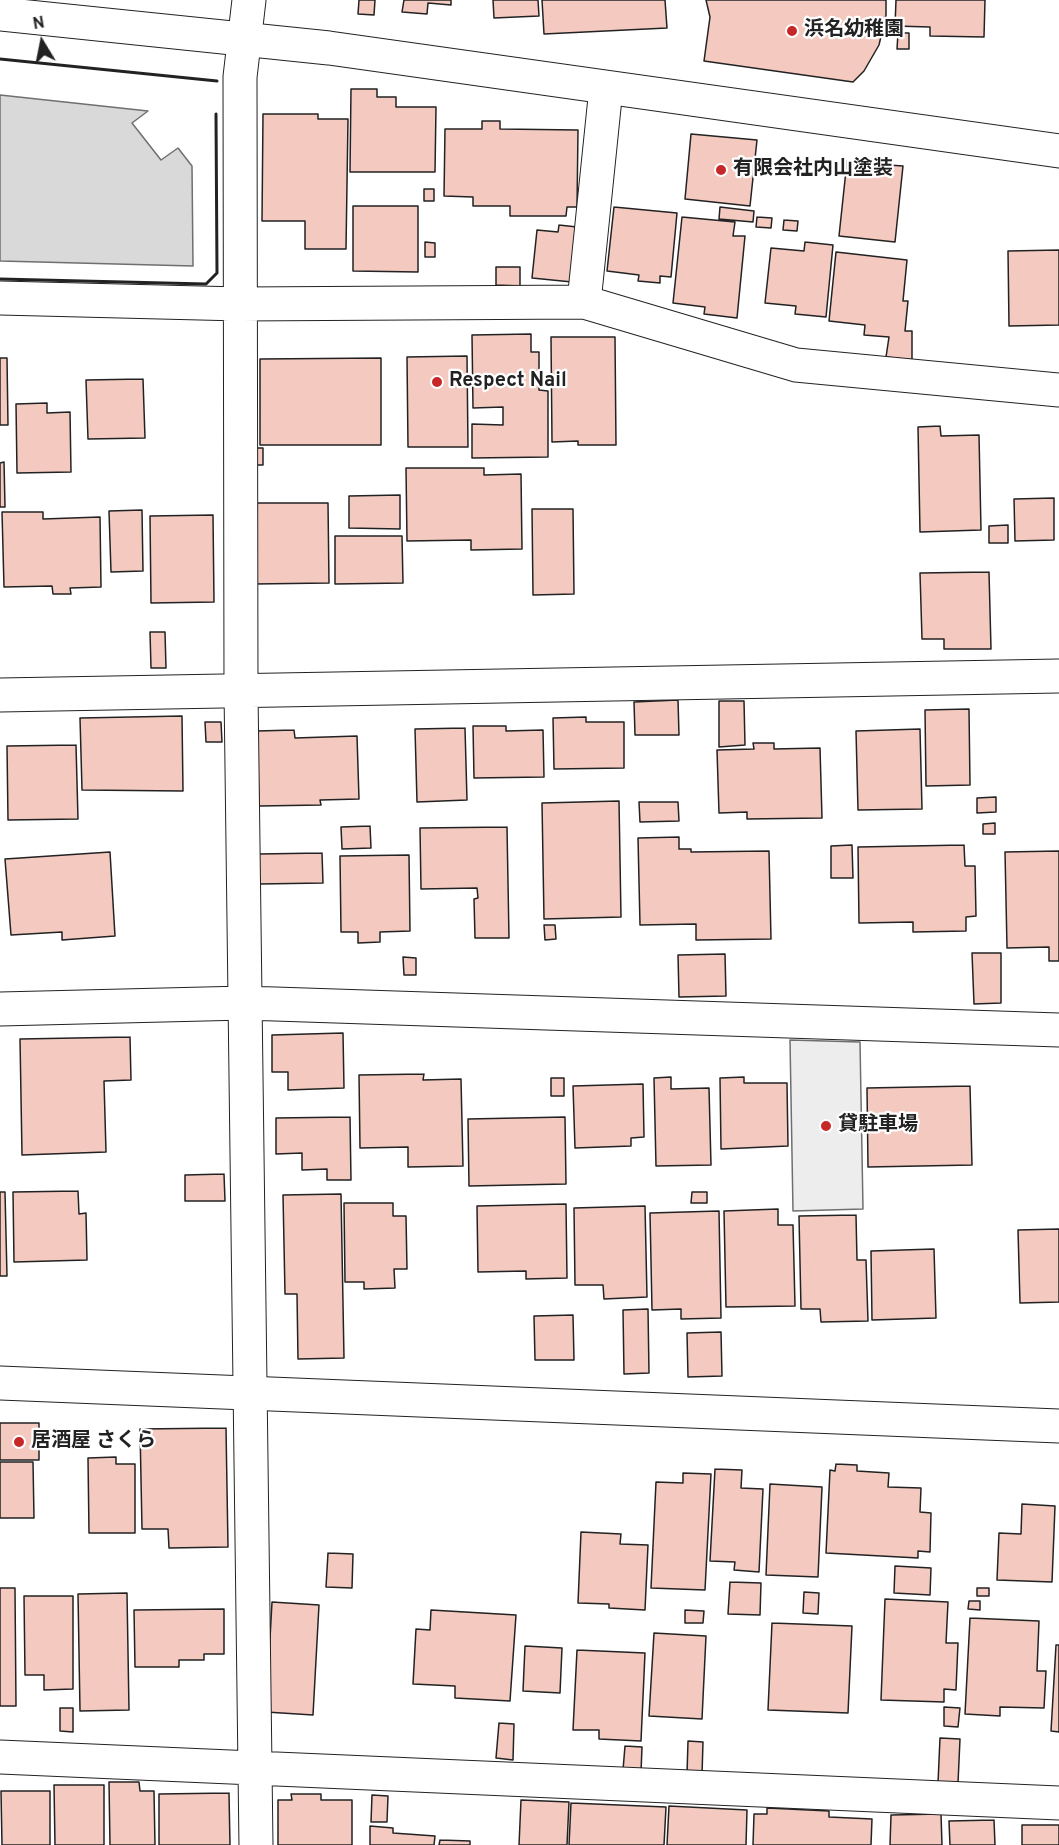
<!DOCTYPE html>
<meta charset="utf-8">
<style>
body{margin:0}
#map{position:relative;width:1059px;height:1845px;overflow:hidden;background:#fff;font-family:Overpass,sans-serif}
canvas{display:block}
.north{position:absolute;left:12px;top:12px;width:60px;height:60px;-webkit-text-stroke:4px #fff;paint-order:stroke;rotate:350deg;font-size:16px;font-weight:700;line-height:24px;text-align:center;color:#222}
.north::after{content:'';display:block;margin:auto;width:21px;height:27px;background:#222;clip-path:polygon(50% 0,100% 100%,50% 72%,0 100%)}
</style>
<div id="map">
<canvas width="1059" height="1845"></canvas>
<div class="north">N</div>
</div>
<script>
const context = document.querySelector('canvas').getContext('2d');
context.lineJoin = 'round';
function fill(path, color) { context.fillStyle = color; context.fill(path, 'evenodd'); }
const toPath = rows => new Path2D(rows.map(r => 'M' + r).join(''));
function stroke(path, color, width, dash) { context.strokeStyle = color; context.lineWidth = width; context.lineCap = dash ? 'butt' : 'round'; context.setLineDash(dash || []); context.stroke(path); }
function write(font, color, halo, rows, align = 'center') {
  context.font = font + ' Overpass,"Noto Sans JP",sans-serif'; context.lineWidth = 4.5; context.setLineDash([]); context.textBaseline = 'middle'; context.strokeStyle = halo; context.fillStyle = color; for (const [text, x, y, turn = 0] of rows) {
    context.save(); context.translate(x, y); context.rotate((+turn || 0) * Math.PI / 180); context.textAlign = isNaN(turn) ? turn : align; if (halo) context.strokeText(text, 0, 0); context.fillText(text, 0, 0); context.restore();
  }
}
const parking = toPath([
 [790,1040,860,1042,863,1209,793,1211,790,1040]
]);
fill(parking, '#ededed');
stroke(parking, '#6f6f6f', 1.5);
const water = toPath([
 [0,95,148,111,132,123,161,160,178,148,192,166,193,266,0,261,0,95]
]);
fill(water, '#d9d9d9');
stroke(water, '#6f6f6f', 1.5);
const building = toPath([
 [359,0,375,0,374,15,358,14,359,0],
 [404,0,451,0,451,5,428,3,427,14,402,12,404,0],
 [493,0,538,0,539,16,494,18,493,0],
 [542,0,665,0,667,28,544,34,542,0],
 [706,0,886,0,886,15,879,45,864,71,853,82,704,61,710,17,706,0],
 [896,0,985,0,984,37,930,36,930,27,895,26,896,0],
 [898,33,909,33,909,49,897,49,898,33],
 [351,89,377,89,377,97,396,97,396,107,436,107,435,172,350,172,351,89],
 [263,114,318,114,318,119,348,119,346,249,305,249,305,221,262,221,263,114],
 [482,121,500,121,500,129,578,130,577,207,567,207,566,216,510,216,510,206,473,206,473,197,444,196,445,129,482,129,482,121],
 [691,134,757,140,750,206,685,199,691,134],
 [875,158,889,160,889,165,903,166,895,242,839,236,847,161,874,163,875,158],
 [424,189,434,189,434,201,424,201,424,189],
 [353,206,418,206,418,272,353,271,353,206],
 [614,207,677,213,671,277,660,276,660,283,638,281,639,275,607,271,614,207],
 [720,207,754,211,753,222,719,219,720,207],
 [682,217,735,222,733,236,745,236,737,318,704,314,705,307,673,303,682,217],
 [757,217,772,218,771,228,756,227,757,217],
 [784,220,798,221,797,231,783,230,784,220],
 [559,225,577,227,572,282,532,278,537,230,558,232,559,225],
 [425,242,435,243,435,257,425,257,425,242],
 [805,242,833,245,826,317,795,314,796,306,765,303,771,248,804,251,805,242],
 [1059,250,1059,325,1009,326,1008,251,1059,250],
 [836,252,907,260,903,301,908,301,905,331,912,331,912,360,886,357,889,337,864,335,865,325,829,321,836,252],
 [496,267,520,267,520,286,496,285,496,267],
 [531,334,531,352,539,352,539,390,548,391,548,457,472,458,472,424,503,425,503,407,473,408,472,335,531,334],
 [551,337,615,337,616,445,578,445,578,441,552,442,551,337],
 [467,356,468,447,408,447,407,357,467,356],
 [0,358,7,358,8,425,0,425,0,358],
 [381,358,381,445,260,445,260,359,381,358],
 [143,379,145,438,88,439,86,380,143,379],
 [47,403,47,413,70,412,71,472,17,473,16,404,47,403],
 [940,426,941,436,979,435,981,530,920,532,918,427,940,426],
 [252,448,263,448,263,465,252,465,252,448],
 [4,462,5,507,0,507,0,463,4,462],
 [406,468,484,468,484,475,521,474,522,549,471,550,471,540,407,541,406,468],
 [400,495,400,529,349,528,349,496,400,495],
 [1054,498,1054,540,1015,541,1014,499,1054,498],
 [254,503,328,503,329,583,254,584,254,503],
 [532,509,573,509,574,594,533,595,532,509],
 [142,510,143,571,111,572,109,511,142,510],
 [2,512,43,512,43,519,100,517,101,587,70,588,71,594,53,594,52,586,4,587,2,512],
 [213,515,214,602,151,603,150,516,213,515],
 [1008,525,1008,543,989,543,989,526,1008,525],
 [335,536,402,536,403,583,335,584,335,536],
 [989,572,991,649,944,649,944,639,922,639,920,573,989,572],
 [150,632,165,632,166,668,151,668,150,632],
 [678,700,679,735,635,735,634,702,678,700],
 [719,701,744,701,745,745,719,747,719,701],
 [969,709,970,785,926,786,925,710,969,709],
 [182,716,183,791,82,790,80,718,182,716],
 [586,717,586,722,624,722,624,768,554,769,553,718,586,717],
 [205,722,221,722,222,742,206,742,205,722],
 [473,726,506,726,506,731,543,730,544,777,474,778,473,726],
 [465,728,467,800,417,802,415,729,465,728],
 [920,729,922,809,858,810,856,731,920,729],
 [294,730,295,738,357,736,359,799,320,800,321,805,259,806,257,731,294,730],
 [753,743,774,743,774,749,820,748,822,818,747,819,747,812,719,813,717,750,754,749,753,743],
 [76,745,78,819,8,820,7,746,76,745],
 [996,797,996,812,977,813,977,798,996,797],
 [619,801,621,917,544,919,542,803,619,801],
 [639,802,678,802,679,821,640,822,639,802],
 [995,823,995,834,983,834,983,824,995,823],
 [370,826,371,848,342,849,341,827,370,826],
 [507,827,509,938,475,938,474,899,478,898,477,888,421,889,420,828,507,827],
 [679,837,679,849,691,849,691,852,769,851,771,939,696,940,696,924,640,925,638,838,679,837],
 [852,845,853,878,831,878,831,846,852,845],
 [964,845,965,866,975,866,976,916,966,917,966,931,913,932,913,922,859,923,858,847,964,845],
 [1059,851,1059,961,1049,961,1049,947,1007,948,1005,852,1059,851],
 [110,852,115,936,62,940,62,932,11,935,5,859,110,852],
 [322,853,323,883,259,884,258,854,322,853],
 [409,855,410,931,380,932,380,942,358,943,358,932,341,932,340,856,409,855],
 [544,925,555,925,556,939,545,940,544,925],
 [972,953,1001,953,1001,1003,974,1004,972,953],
 [725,954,726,996,679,997,678,955,725,954],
 [403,957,416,958,416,975,404,975,403,957],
 [343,1033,344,1088,288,1090,288,1072,272,1072,272,1035,343,1033],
 [130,1037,131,1080,104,1081,106,1152,22,1155,20,1039,130,1037],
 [424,1074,423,1080,461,1079,463,1166,408,1167,408,1147,360,1148,359,1075,424,1074],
 [671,1077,671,1089,709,1088,711,1165,656,1166,654,1078,671,1077],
 [744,1077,744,1083,787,1083,788,1146,721,1149,720,1078,744,1077],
 [551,1078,564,1078,564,1096,551,1096,551,1078],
 [643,1084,644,1137,631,1138,631,1146,575,1148,573,1086,643,1084],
 [970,1086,972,1165,868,1167,867,1088,970,1086],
 [350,1117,351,1180,327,1180,327,1169,302,1170,302,1153,276,1154,276,1118,350,1117],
 [565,1117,566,1184,469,1186,468,1119,565,1117],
 [224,1174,225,1201,185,1201,185,1175,224,1174],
 [78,1191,79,1214,86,1213,87,1260,14,1262,13,1192,78,1191],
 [0,1192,5,1192,7,1276,0,1276,0,1192],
 [692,1192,707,1192,707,1203,691,1203,692,1192],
 [341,1194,344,1358,298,1359,297,1294,285,1294,283,1195,341,1194],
 [344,1203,393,1203,393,1216,406,1216,407,1269,394,1269,395,1288,364,1289,364,1282,345,1282,344,1203],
 [566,1204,567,1278,526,1279,526,1271,478,1272,477,1206,566,1204],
 [645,1206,647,1297,604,1299,603,1285,575,1285,574,1208,645,1206],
 [778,1209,778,1225,793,1225,795,1306,726,1307,724,1211,778,1209],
 [719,1211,721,1318,681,1319,681,1309,652,1310,650,1213,719,1211],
 [856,1215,857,1260,866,1260,868,1321,821,1322,820,1309,801,1309,799,1216,856,1215],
 [1059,1229,1059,1302,1020,1303,1018,1230,1059,1229],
 [934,1249,936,1318,872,1320,871,1251,934,1249],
 [648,1309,649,1373,624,1374,623,1310,648,1309],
 [573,1315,574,1360,535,1360,534,1316,573,1315],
 [721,1332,722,1376,688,1377,687,1333,721,1332],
 [0,1423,39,1423,39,1460,0,1460,0,1423],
 [226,1428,228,1547,169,1548,168,1529,142,1529,140,1429,226,1428],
 [116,1457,116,1464,135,1464,135,1533,89,1533,88,1458,116,1457],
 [0,1462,33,1462,34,1518,0,1518,0,1462],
 [836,1464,857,1465,857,1471,889,1473,888,1487,921,1488,920,1512,931,1513,930,1552,918,1551,918,1558,826,1553,830,1470,835,1471,836,1464],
 [715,1469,742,1470,741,1488,763,1489,759,1572,734,1570,735,1562,710,1561,715,1469],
 [683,1473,711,1474,705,1590,651,1588,656,1482,683,1483,683,1473],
 [770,1484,822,1487,818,1577,766,1575,770,1484],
 [1022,1504,1055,1506,1052,1582,997,1580,999,1533,1021,1534,1022,1504],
 [581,1532,621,1534,620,1544,648,1545,645,1610,609,1608,609,1604,578,1603,581,1532],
 [328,1553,353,1554,352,1588,326,1587,328,1553],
 [895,1566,931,1568,930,1595,894,1593,895,1566],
 [730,1582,761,1583,760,1615,728,1614,730,1582],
 [0,1588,15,1588,16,1706,0,1706,0,1588],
 [977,1588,989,1588,989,1596,977,1596,977,1588],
 [804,1592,819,1593,818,1614,803,1613,804,1592],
 [127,1593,129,1710,80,1711,78,1594,127,1593],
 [24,1596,73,1596,73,1689,44,1690,44,1675,25,1675,24,1596],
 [885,1599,948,1602,946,1643,958,1643,956,1690,944,1689,944,1702,881,1700,885,1599],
 [969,1601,980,1601,980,1610,968,1609,969,1601],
 [272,1602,319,1605,313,1715,266,1712,272,1602],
 [224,1609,224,1654,204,1654,204,1660,179,1660,179,1667,135,1667,134,1610,224,1609],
 [431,1610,516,1615,510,1701,455,1698,455,1686,413,1684,416,1629,430,1630,431,1610],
 [685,1610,704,1611,703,1623,685,1623,685,1610],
 [970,1618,1039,1621,1037,1671,1046,1671,1044,1708,1000,1707,1000,1716,965,1714,970,1618],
 [772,1623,852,1626,848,1713,768,1710,772,1623],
 [654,1633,706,1636,702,1719,649,1716,654,1633],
 [1056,1645,1059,1645,1059,1732,1051,1731,1056,1645],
 [525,1646,562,1648,560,1693,523,1691,525,1646],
 [577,1650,645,1653,641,1741,599,1739,599,1730,573,1730,577,1650],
 [944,1707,960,1708,958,1727,944,1726,944,1707],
 [60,1708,73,1708,73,1732,60,1731,60,1708],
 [499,1723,514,1724,513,1760,496,1758,499,1723],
 [940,1738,960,1739,958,1783,938,1783,940,1738],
 [688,1741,703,1742,702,1775,687,1774,688,1741],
 [625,1746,642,1747,641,1772,623,1770,625,1746],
 [109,1782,139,1782,140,1791,154,1791,155,1845,110,1845,109,1782],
 [54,1785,104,1785,104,1845,55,1845,54,1785],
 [1,1791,50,1791,50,1845,2,1845,1,1791],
 [229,1793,230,1845,159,1845,159,1794,229,1793],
 [291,1794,321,1794,321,1800,352,1800,352,1845,278,1845,278,1800,292,1800,291,1794],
 [372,1795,388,1796,387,1822,371,1822,372,1795],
 [521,1800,569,1802,567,1845,519,1845,521,1800],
 [571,1803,666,1807,664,1845,569,1845,571,1803],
 [669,1806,747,1810,746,1845,667,1845,669,1806],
 [767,1808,829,1811,829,1817,872,1819,871,1845,753,1845,754,1814,767,1814,767,1808],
 [941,1814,942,1845,890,1845,891,1815,941,1814],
 [994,1820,995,1845,950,1845,949,1821,994,1820],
 [1022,1825,1059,1825,1059,1845,1022,1845,1022,1825],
 [370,1826,393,1828,393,1833,435,1836,434,1845,370,1845,370,1826],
 [440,1840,470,1841,470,1845,439,1845,440,1840]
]);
fill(building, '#f3c9c0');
stroke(building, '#222', 1.5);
const minor = toPath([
 [249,0,240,77,241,691,256,1845],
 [0,298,240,304,584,302,796,365,1059,390],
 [584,302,606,88],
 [0,695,1059,676],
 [0,1009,245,1003,1059,1030],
 [0,1757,1059,1803]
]);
const tertiary = toPath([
 [0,14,329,48,1059,151],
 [0,1383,1059,1426]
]);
stroke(minor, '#222', 35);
stroke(tertiary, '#222', 35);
stroke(minor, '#fff', 33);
stroke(tertiary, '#fff', 33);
stroke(toPath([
 [0,59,217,81],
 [0,279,206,284,217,273,216,114]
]), '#222', 3);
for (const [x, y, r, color] of [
 [792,31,6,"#c62828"],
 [721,170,6,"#c62828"],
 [437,382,6,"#c62828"],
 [826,1126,6,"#c62828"],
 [19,1442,6,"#c62828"]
]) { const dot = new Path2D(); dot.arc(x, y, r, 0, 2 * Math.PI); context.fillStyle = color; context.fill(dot); stroke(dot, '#fff', 2); }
write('bold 20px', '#222', '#fff', [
 ["浜名幼稚園",804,31],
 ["有限会社内山塗装",733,170],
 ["Respect Nail",449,382],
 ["貸駐車場",838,1126],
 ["居酒屋 さくら",31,1442]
], 'left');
</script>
